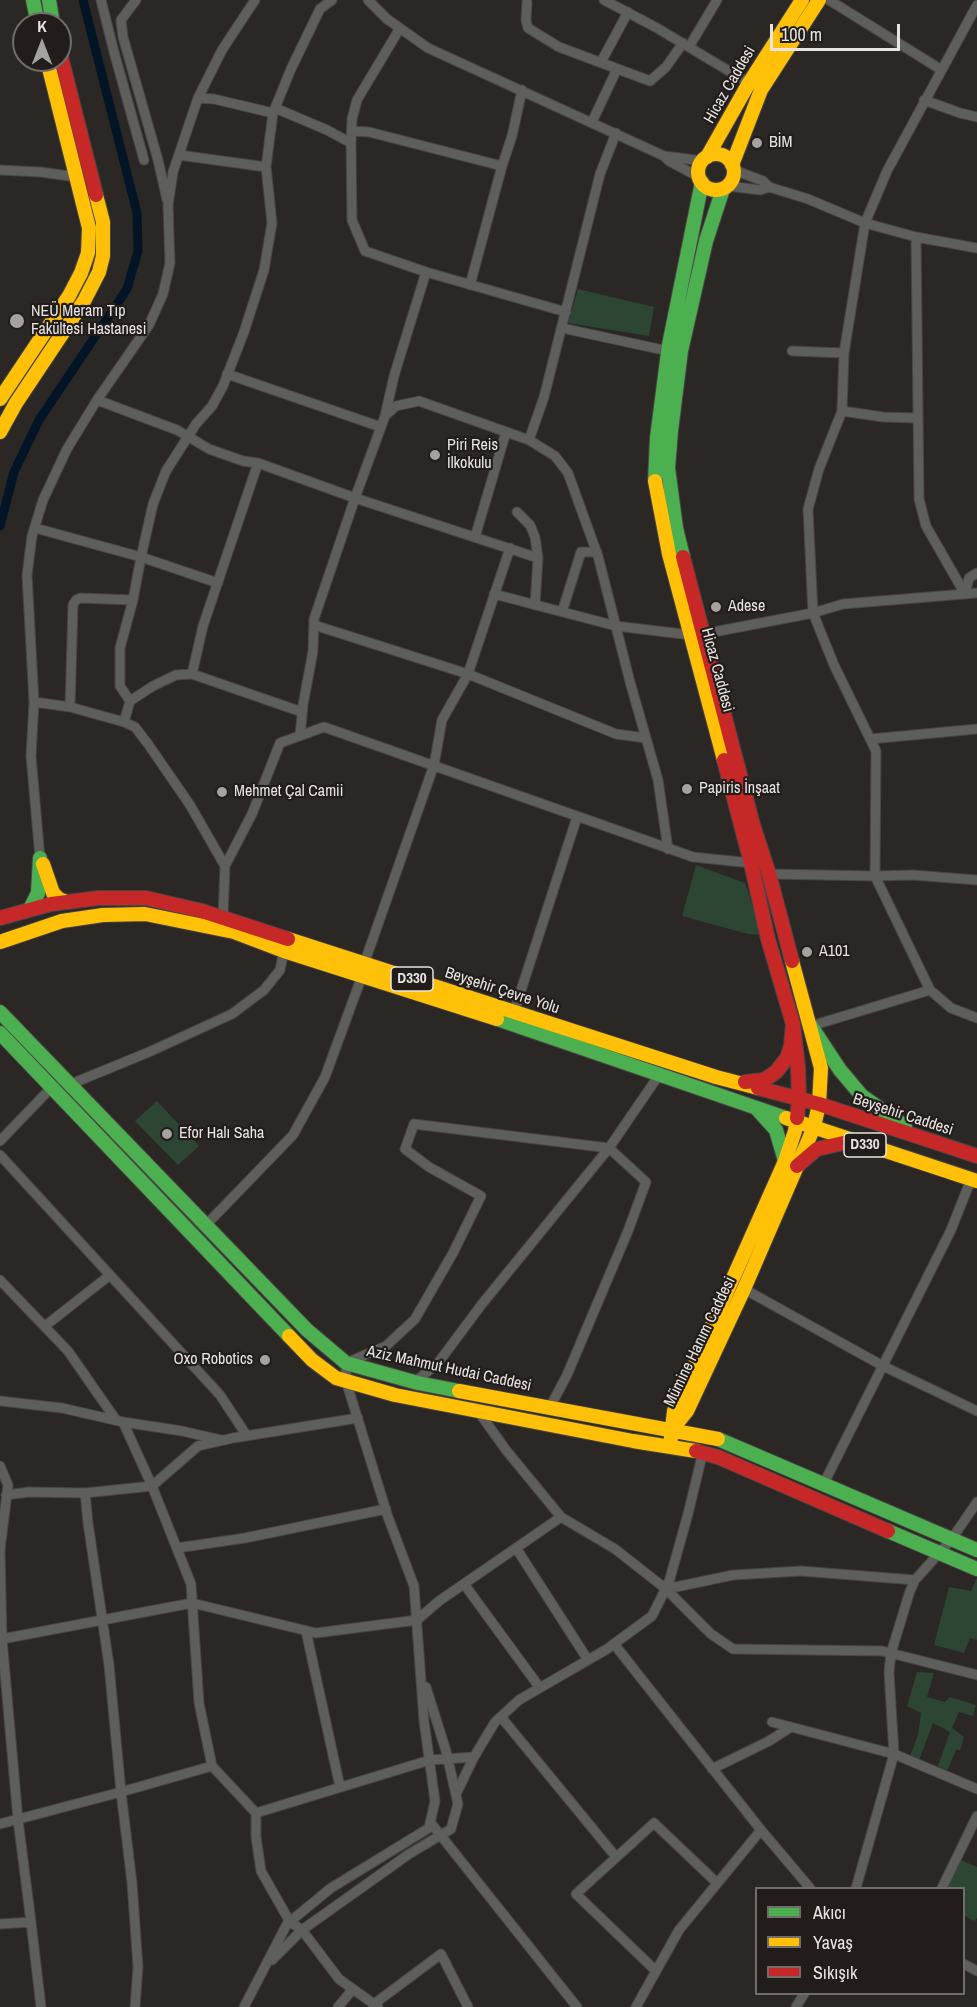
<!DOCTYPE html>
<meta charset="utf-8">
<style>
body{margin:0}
#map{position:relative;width:977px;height:2007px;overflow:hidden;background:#2a2725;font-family:"Archivo Narrow",sans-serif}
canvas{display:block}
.legend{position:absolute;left:755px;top:1887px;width:210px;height:108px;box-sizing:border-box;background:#221d1a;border:2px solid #716d6a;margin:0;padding:8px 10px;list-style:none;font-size:18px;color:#e8e4e2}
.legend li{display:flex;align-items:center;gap:12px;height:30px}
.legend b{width:30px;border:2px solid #716d6a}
.north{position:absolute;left:12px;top:12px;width:60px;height:60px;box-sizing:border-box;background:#221d1a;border:2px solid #716d6a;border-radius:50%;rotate:0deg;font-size:16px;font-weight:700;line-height:24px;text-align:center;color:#e8e4e2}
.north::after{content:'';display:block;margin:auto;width:21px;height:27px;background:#a6a2a0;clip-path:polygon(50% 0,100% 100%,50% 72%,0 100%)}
.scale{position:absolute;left:770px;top:24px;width:130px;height:27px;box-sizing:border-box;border:3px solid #e8e4e2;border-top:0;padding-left:8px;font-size:18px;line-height:21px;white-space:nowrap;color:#e8e4e2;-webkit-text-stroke:4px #221d1a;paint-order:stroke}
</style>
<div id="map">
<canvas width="977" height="2007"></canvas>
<ul class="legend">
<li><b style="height:8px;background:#4caf50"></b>Akıcı</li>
<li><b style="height:8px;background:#ffc107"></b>Yavaş</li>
<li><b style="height:8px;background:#c62828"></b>Sıkışık</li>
</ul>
<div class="north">K</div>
<div class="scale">100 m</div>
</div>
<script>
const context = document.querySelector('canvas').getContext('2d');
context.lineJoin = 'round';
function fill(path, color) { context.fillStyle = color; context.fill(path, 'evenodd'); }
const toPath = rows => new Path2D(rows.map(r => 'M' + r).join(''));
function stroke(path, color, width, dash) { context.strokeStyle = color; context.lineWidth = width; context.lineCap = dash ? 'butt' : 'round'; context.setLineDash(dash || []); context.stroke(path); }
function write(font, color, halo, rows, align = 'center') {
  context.font = font + ' "Archivo Narrow",sans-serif'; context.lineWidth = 4.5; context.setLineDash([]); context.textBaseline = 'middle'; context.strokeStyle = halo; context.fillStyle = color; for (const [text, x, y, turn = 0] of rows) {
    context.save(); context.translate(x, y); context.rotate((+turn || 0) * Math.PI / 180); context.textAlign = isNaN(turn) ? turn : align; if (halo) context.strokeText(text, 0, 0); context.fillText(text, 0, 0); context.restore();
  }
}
fill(toPath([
 [578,289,654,307,649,336,568,323],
 [696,865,745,883,763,935,748,934,682,916],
 [157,1101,199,1146,178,1165,135,1121],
 [977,1578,977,1640,970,1638,964,1653,934,1645,949,1587,971,1591],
 [917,1672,934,1673,927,1697,945,1702,950,1697,976,1705,973,1716,959,1712,952,1728,964,1737,960,1750,956,1750,947,1771,938,1766,950,1732,933,1723,919,1760,910,1756,918,1735,921,1713,907,1706],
 [961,1860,977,1867,977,1918,974,1921,964,1915,964,1888,947,1888]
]), '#2d4633');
stroke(toPath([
 [0,526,14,472,39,420,127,289,138,251,137,213,83,0]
]), '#041427', 9);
const street = toPath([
 [101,0,114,52,144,160],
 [136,0,121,20,123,37,158,160,167,200],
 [368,0,387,19,428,48,664,156,669,161,699,177],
 [604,0,657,28,749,83],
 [829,0,940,69],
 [527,2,526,20,528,28,559,47,650,81,666,67,683,43],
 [977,5,887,171,865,223,844,353,842,411,819,469,808,509,813,613,834,665,876,751,875,876,930,990,951,1008,977,1018],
 [400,28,357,100,352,119,351,143,352,220,365,251,426,272,566,312],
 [689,47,717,0],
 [601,62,628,12],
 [198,98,214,99,273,113],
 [924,100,960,113,977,117],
 [275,108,327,130,351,143],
 [592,122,617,69],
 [352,131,369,132,502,166],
 [179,155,266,167],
 [664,156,703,161],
 [0,170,40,172,77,177],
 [728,186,760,190,769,187,763,181,734,170],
 [769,187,808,199,865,223,916,237,977,248],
 [916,237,919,499,926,526,965,594],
 [470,285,502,166,512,136,522,90],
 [562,328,668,351],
 [792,351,844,353],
 [227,374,381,427],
 [97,400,177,430,209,449,243,461,258,463,355,498,538,558,535,605],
 [842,411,883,417,917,418],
 [385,416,394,376,426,272],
 [529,440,544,397,600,174,616,133],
 [517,512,530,525,535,537,538,558],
 [35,528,141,557,153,504,166,471,196,424,212,406,223,386,244,332,264,270,272,223,266,167,273,113,291,69,320,9,332,0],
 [475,537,506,432],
 [494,594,616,626,691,635],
 [965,594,969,578,977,573],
 [562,612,581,552,597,552],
 [314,625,468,674,510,548],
 [703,634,813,613,843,604,977,593],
 [192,674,302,712],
 [130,701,120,686,120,648,133,600,141,557,218,583],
 [34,702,70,707,124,722,130,701,153,686,176,675,192,674,203,626,258,463],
 [70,707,73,605,76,600,80,598,133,600],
 [124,722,135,727,148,744,190,805,225,866,223,917],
 [300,736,303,705,313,651,314,619,355,498,385,416,396,406,419,401,529,440,555,456,568,473,598,556,630,682,658,780,668,849],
 [870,739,977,729],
 [40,858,31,756,34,702,27,575,32,536,43,500,67,449,97,400,149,325,163,294,170,263,168,205,173,172,198,98,222,50,255,0],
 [225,866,252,814,280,743,324,727,693,857,751,863],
 [769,874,875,876,913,875,977,880],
 [364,964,434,765,442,720,468,674,616,734,646,738],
 [514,1012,577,817],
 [811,1026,930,990],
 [71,1084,149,1052,232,1014,264,990,280,970,284,951],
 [0,1141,51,1088],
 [0,1155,220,1395,247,1436],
 [206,1225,293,1135,325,1077,362,976],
 [0,1280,68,1351,116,1420],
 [744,1289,883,1366,977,1411],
 [45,1326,110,1275],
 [415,1382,438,1363,482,1304,609,1148,659,1075],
 [0,1401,62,1408,123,1422,152,1486,191,1584,199,1703,212,1766,121,1792,109,1665,88,1523,85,1493,152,1486,198,1446,233,1438,358,1418],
 [478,1411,506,1450,561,1517],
 [123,1422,182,1431,221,1440],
 [0,1466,8,1485,0,1550,2,1639,18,1820,31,1922],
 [823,1485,951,1230,968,1187,973,1180],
 [6,1495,29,1492,85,1493],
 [177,1548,245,1538,386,1509],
 [516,1548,588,1660],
 [915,1580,801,1571,733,1575,666,1589,711,1634,733,1649,882,1651,977,1675],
 [464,1584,540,1688],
 [306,1631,340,1787],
 [2,1639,192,1603,316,1633,417,1620,439,1601,561,1517,615,1549,666,1589],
 [614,1644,761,1830],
 [501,1717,616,1857],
 [772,1722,894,1754,977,1789],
 [474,1757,495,1722,519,1700,607,1649,652,1616,669,1582,688,1514,701,1460,701,1452],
 [212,1766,256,1813,256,1837,261,1871,290,1922,302,1930,339,1979,378,2007],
 [712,1769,769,1741,791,1727],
 [256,1813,430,1760,474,1757,456,1794],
 [430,1822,577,2007],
 [0,1824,121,1792,132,1883,138,1967,135,2007],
 [856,1888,894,1754,889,1672,891,1653,910,1591,915,1580,951,1540,977,1502],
 [942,1888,977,1816],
 [0,1924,31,1922,41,2007],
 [272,1960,302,1930,409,1854,451,1829,458,1804,446,1751,426,1687],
 [964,1964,977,1971],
 [656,1971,576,1894,654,1823,717,1883],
 [374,2004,441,1954,468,2007],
 [244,2007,287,1924,331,1888,429,1828,435,1801,424,1721,414,1586,388,1517,346,1381,346,1363,386,1346,415,1319,453,1253,481,1196,429,1167,405,1149,414,1124,609,1148,646,1182,628,1231,567,1375,550,1407],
 [338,2007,353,1989],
 [636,2007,679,1930,761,1830,810,1888],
 [796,2007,804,1994]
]);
const fast = toPath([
 [33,0,38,24],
 [49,0,53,24],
 [655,481,657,438,669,345,702,182],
 [683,557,676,528,668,468,671,431,681,351,706,241,723,189],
 [30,909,38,893,40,858],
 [0,1012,307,1330,346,1363,418,1383,459,1391],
 [497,1019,786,1118],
 [811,1026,840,1070,862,1096,905,1126],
 [0,1033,289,1336],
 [757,1109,776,1130,785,1161],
 [718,1439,977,1550],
 [888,1531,977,1569]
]);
const slow = toPath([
 '698 172a18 18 0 1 1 36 0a18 18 0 1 1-36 0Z',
 [707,157,749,83,802,0],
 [732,165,761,90,819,0],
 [0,399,69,296,81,273,88,253,89,228,47,60],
 [0,432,16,403,84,301,99,272,103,256,103,222,96,195],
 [655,481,669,554,724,760],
 [43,864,53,893,59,899,67,902],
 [288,939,716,1077,758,1088],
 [0,942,62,921,103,915,145,914,234,932,284,951,497,1019],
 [786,1118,977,1181],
 [289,1336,312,1360,336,1378,395,1395,633,1441,696,1451],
 [459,1391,718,1439],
 [671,1431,687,1411,744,1289,814,1127,819,1104,821,1068,792,961],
 [670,1446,674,1411,785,1161,795,1131,797,1118]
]);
const jam = toPath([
 [60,53,96,195],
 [683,557,753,825,769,874,792,961],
 [724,760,751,863,768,939,793,1024,798,1067,799,1099,797,1118],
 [0,918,51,904,99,898,146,898,202,911,288,939],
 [745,1082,764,1080,776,1072,787,1058,791,1046,793,1024],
 [758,1088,819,1104,977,1156],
 [797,1166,817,1149,852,1141],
 [696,1451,718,1457,888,1531]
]);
stroke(street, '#484544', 11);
stroke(fast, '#484544', 16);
stroke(slow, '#484544', 16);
stroke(jam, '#484544', 16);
stroke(street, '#5e5e5d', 9);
stroke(fast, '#4caf50', 14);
stroke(slow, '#ffc107', 14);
stroke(jam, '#c62828', 14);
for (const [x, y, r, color] of [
 [757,143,6,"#a6a2a0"],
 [17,321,8,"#a6a2a0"],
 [435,455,6,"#a6a2a0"],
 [716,607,6,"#a6a2a0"],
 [687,789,6,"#a6a2a0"],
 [222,792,6,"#a6a2a0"],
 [807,952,6,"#a6a2a0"],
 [167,1134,6,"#a6a2a0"],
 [265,1360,6,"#a6a2a0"]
]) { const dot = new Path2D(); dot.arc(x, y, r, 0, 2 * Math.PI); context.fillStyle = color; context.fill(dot); stroke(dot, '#221d1a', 2); }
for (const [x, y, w] of [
 [412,979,42],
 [865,1145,42]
]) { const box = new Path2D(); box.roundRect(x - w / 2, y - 12, w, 24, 4.5); context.fillStyle = '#221d1a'; context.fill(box); stroke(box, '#e8e4e2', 1.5); }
write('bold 15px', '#e8e4e2', null, [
 ["D330",412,979],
 ["D330",865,1145]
]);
write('16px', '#e8e4e2', '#221d1a', [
 ["Hicaz Caddesi",730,85,-60],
 ["Hicaz Caddesi",717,670,75],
 ["Beyşehir Çevre Yolu",502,991,18],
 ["Beyşehir Caddesi",903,1115,18],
 ["Mümine Hanım Caddesi",700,1342,-64],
 ["Aziz Mahmut Hudai Caddesi",449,1369,12]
]);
write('16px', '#e8e4e2', '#221d1a', [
 ["BİM",769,143],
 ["NEÜ Meram Tıp",31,312],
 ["Fakültesi Hastanesi",31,330],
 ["Piri Reis",447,446],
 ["İlkokulu",447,464],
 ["Adese",728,607],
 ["Papiris İnşaat",699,789],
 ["Mehmet Çal Camii",234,792],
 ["A101",819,952],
 ["Efor Halı Saha",179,1134],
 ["Oxo Robotics",253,1360,"right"]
], 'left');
</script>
